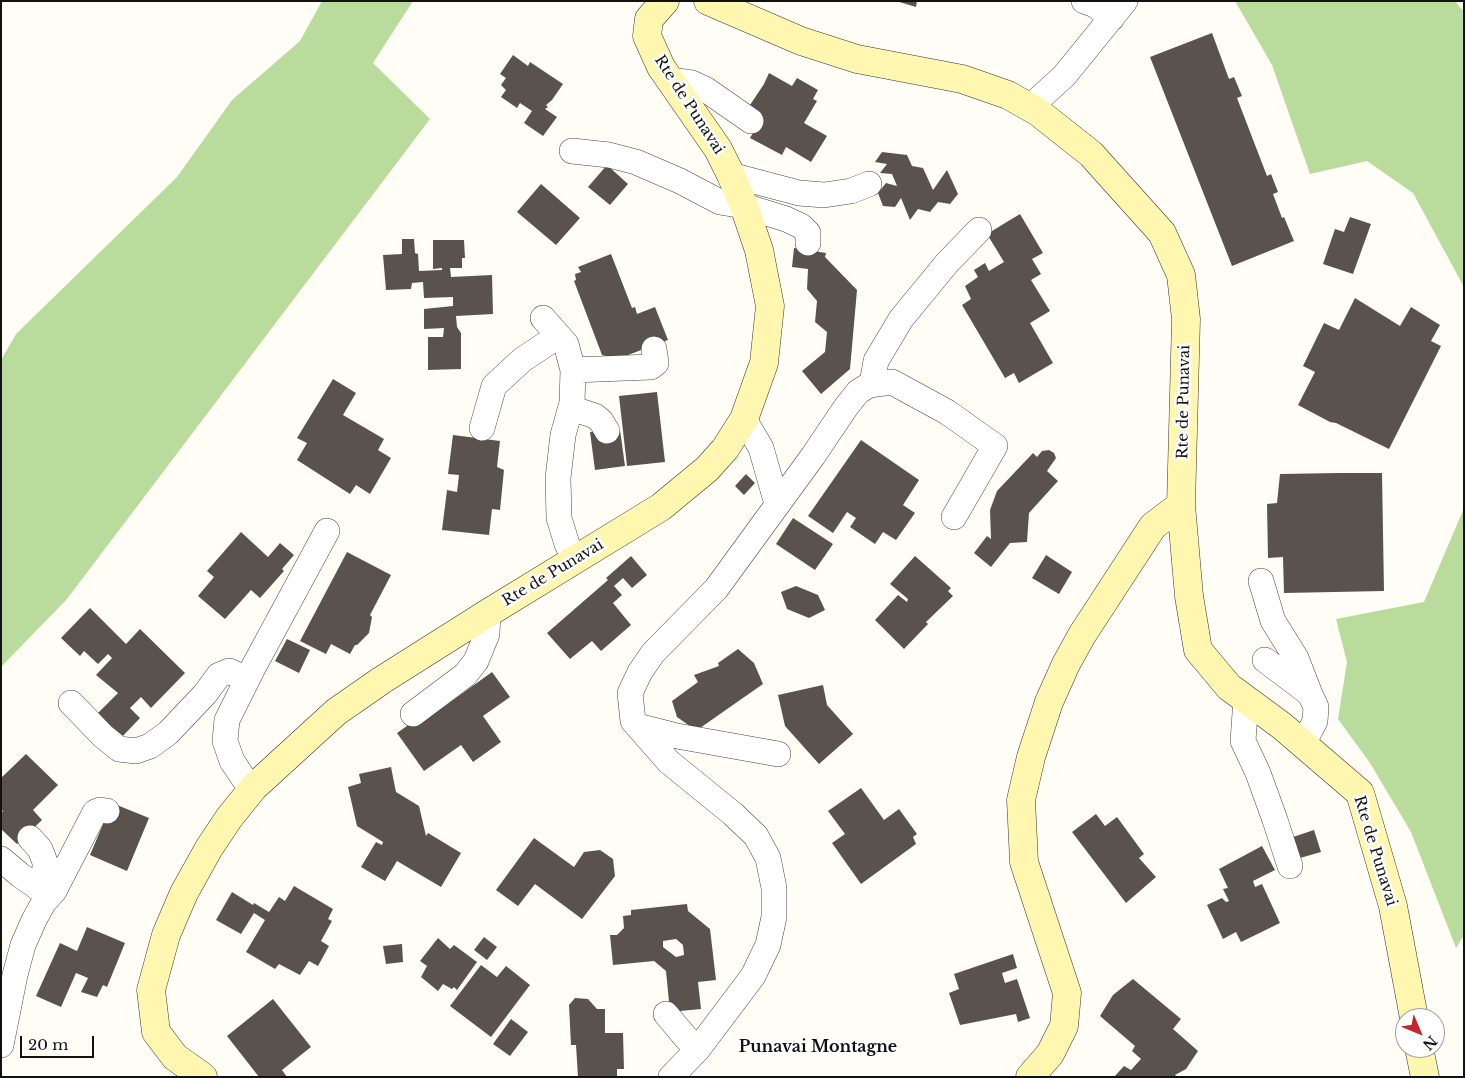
<!DOCTYPE html>
<style>
body{margin:0}
#map{position:relative;width:1465px;height:1078px;overflow:hidden;background:#fffdf5;font-family:"Libre Baskerville",serif}
canvas{display:block}
.frame{position:absolute;inset:0;border:2px solid #111;pointer-events:none}
.north{position:absolute;left:1395px;top:1008px;width:50px;height:50px;box-sizing:border-box;background:#fff;border:1px solid #a0a0a0;border-radius:50%;rotate:135deg;font-size:14px;font-weight:700;line-height:20px;text-align:center;color:#111}
.north::after{content:'';display:block;margin:auto;width:18px;height:22px;background:#c4262e;clip-path:polygon(50% 0,100% 100%,50% 72%,0 100%)}
.scale{position:absolute;left:20px;top:1036px;width:74px;height:22px;box-sizing:border-box;border:2px solid #111;border-top:0;padding-left:6px;font-size:15px;line-height:18px;white-space:nowrap;color:#111;-webkit-text-stroke:4px #fff;paint-order:stroke}
</style>
<div id="map">
<canvas width="1465" height="1078"></canvas>
<div class="frame"></div>
<div class="north">N</div>
<div class="scale">20 m</div>
</div>
<script>
const context = document.querySelector('canvas').getContext('2d');
context.lineJoin = 'round';
function fill(path, color) { context.fillStyle = color; context.fill(path, 'evenodd'); }
const toPath = rows => new Path2D(rows.map(r => 'M' + r).join(''));
function stroke(path, color, width, dash) { context.strokeStyle = color; context.lineWidth = width; context.lineCap = dash ? 'butt' : 'round'; context.setLineDash(dash || []); context.stroke(path); }
function write(font, color, halo, rows, align = 'center') {
  context.font = font + ' "Libre Baskerville",serif'; context.lineWidth = 5; context.setLineDash([]); context.textBaseline = 'middle'; context.strokeStyle = halo; context.fillStyle = color; for (const [text, x, y, turn = 0] of rows) {
    context.save(); context.translate(x, y); context.rotate((+turn || 0) * Math.PI / 180); context.textAlign = isNaN(turn) ? turn : align; if (halo) context.strokeText(text, 0, 0); context.fillText(text, 0, 0); context.restore();
  }
}
fill(toPath([
 [322,1,413,1,373,63,430,119,67,599,1,667,1,360,16,334,177,177,232,100,300,41],
 [1235,1,1455,1,1464,12,1464,287,1413,193,1367,161,1310,174,1272,65],
 [1464,508,1464,935,1456,948,1411,832,1370,763,1338,719,1347,662,1336,619,1424,602]
]), '#b9dc9c');
fill(toPath([
 [896,1,917,1,916,7],
 [1212,33,1229,79,1234,77,1242,96,1237,98,1267,176,1271,174,1278,192,1273,194,1282,218,1284,217,1294,241,1232,266,1150,57],
 [513,55,528,66,530,62,563,84,552,100,546,105,548,107,545,109,557,117,543,136,524,123,532,111,520,103,517,108,501,97,506,90,501,85,506,78,500,74],
 [769,73,792,86,797,78,818,90,813,99,817,101,804,123,827,136,811,162,786,147,782,155,750,138,760,120,746,111,764,84],
 [882,152,907,155,912,166,923,168,933,190,947,170,958,194,950,204,938,202,930,212,918,209,910,220,901,198,895,207,883,206,878,193,886,183,897,186,892,174,880,173,887,164,875,162],
 [607,165,628,184,610,205,588,187],
 [541,184,580,218,556,245,517,212],
 [1020,214,1043,253,1032,259,1041,274,1031,280,1050,311,1030,323,1053,363,1019,383,1014,373,1005,378,962,305,971,299,965,286,978,277,974,270,985,263,989,271,1004,262,987,234],
 [1350,217,1371,224,1353,274,1323,264,1335,229,1344,232],
 [402,239,414,239,415,253,418,254,419,271,442,270,442,268,433,269,433,240,464,240,465,258,462,258,462,268,450,268,451,277,492,275,493,314,456,316,457,327,461,333,461,369,428,370,428,337,443,337,444,328,424,329,424,309,453,306,453,297,424,298,423,282,412,283,411,289,386,290,383,255,402,254],
 [794,248,826,253,825,257,857,290,850,369,821,394,802,371,825,352,827,332,815,322,817,301,807,289,808,269,792,267],
 [611,254,632,308,635,307,637,314,655,307,668,340,612,361,610,357,602,355,574,281,576,280,575,274,581,272,578,267],
 [1355,298,1400,326,1411,307,1440,325,1431,341,1441,346,1389,449,1336,423,1330,422,1298,405,1315,372,1303,366,1324,323,1339,330],
 [333,379,356,393,343,415,384,439,378,450,391,458,370,494,356,485,350,494,297,460,307,443,297,438],
 [657,392,665,462,627,466,619,396],
 [620,430,625,466,595,470,590,432],
 [453,435,500,441,497,467,504,470,500,510,492,509,489,535,442,530,447,490,457,492,459,475,448,474],
 [861,440,919,480,903,505,915,513,896,540,883,532,875,544,850,527,856,518,847,512,833,533,808,516],
 [1049,450,1054,453,1056,458,1047,471,1058,481,1029,513,1027,542,1010,543,991,567,974,553,987,536,991,539,990,510,997,491,1033,453,1037,457,1042,451],
 [1338,473,1382,473,1384,591,1284,593,1283,557,1268,558,1267,504,1277,503,1280,474],
 [746,474,755,483,744,495,735,486],
 [793,518,833,544,815,570,776,544],
 [241,532,268,557,280,543,294,555,282,569,284,571,260,598,251,590,225,619,198,596,214,577,207,571],
 [347,552,391,575,370,615,372,617,369,633,357,645,355,645,350,654,331,644,326,654,300,641],
 [1046,555,1072,572,1059,594,1032,578],
 [631,556,647,575,632,588,623,578,614,586,622,595,613,603,631,625,601,651,592,641,570,659,547,633,608,580,606,578],
 [915,556,951,588,948,591,953,596,926,622,928,624,904,649,875,620,898,595,907,602,908,599,890,584],
 [796,586,818,595,825,610,809,618,787,609,781,592],
 [90,608,126,644,140,629,185,673,151,708,141,697,130,708,140,718,120,739,96,715,118,693,96,675,112,658,108,654,98,664,84,651,80,656,61,638],
 [287,639,310,650,299,673,275,661],
 [738,649,754,663,763,684,700,728,694,729,677,717,672,701,698,682,694,675,719,666,718,663],
 [492,672,510,697,483,716,501,742,473,762,461,745,424,771,397,733,434,707,438,711],
 [823,685,827,705,853,734,819,764,785,726,778,695],
 [26,754,58,785,33,810,42,820,17,844,1,829,1,813,3,811,1,809,1,778],
 [391,767,396,792,419,806,426,836,428,833,461,853,441,887,397,861,385,881,361,867,376,842,382,845,383,842,357,826,348,787,361,783,359,774],
 [861,788,884,820,899,809,917,834,913,837,916,844,861,884,832,843,845,834,828,811],
 [112,803,149,818,127,871,90,855],
 [1096,814,1105,826,1117,817,1144,854,1139,858,1156,877,1126,903,1072,832],
 [1314,830,1321,852,1300,858,1293,837],
 [534,838,574,867,584,852,600,850,613,859,615,876,582,919,535,884,518,906,496,890],
 [1262,846,1275,870,1253,881,1255,887,1262,884,1280,923,1241,942,1236,932,1223,939,1207,905,1222,898,1226,902,1229,901,1223,889,1228,888,1219,869],
 [294,886,333,909,328,919,332,921,321,941,329,946,318,966,309,961,300,975,279,964,275,969,246,952,265,920,254,913,241,934,216,920,232,892,253,905,254,903,269,912,279,897,285,901],
 [687,904,688,911,710,929,716,980,698,982,701,1009,670,1012,666,971,654,961,613,965,610,935,617,935,624,928,623,916,631,915,631,910],
 [676,939,683,945,684,955,676,957,663,947,663,941],
 [87,927,125,943,107,987,103,985,97,997,81,992,88,978,76,973,61,1007,36,996,60,943,77,951],
 [484,937,497,947,487,960,474,950],
 [438,938,450,949,454,945,477,962,457,990,454,987,452,989,443,984,438,991,421,977,427,966,420,961],
 [402,944,403,962,386,964,383,946],
 [1013,954,1017,968,1002,973,1005,983,1017,979,1030,1018,1018,1022,1016,1014,960,1025,949,993,959,989,954,974],
 [481,965,497,977,506,966,530,985,491,1037,450,1006],
 [1133,979,1181,1019,1173,1029,1198,1051,1186,1069,1175,1075,1177,1077,1114,1077,1124,1066,1131,1070,1141,1059,1132,1051,1135,1046,1100,1016,1113,995],
 [575,998,588,999,597,1009,605,1009,605,1033,623,1033,624,1069,617,1069,617,1077,578,1077,576,1045,571,1045,569,1005],
 [273,999,311,1047,282,1070,287,1077,259,1077,227,1036],
 [511,1019,528,1032,510,1056,493,1044]
]), '#5a524d');
const street = toPath([
 [1084,1,1095,5,1112,18],
 [670,80,692,83,705,89,751,121],
 [1030,107,1064,76,1125,1],
 [572,151,609,155,636,162,680,181,720,202,744,206,786,219,801,226,808,233,808,243],
 [731,175,799,193,824,195,851,191,869,184],
 [543,318,566,344,573,370,572,403,563,435,558,478,559,518,567,544,575,560],
 [573,370,651,367,656,363,654,349],
 [872,384,876,361,901,319,947,263,979,230],
 [571,408,595,416,601,421,607,431],
 [744,419,761,448,777,504],
 [482,428,494,386,522,360,558,336],
 [1261,581,1273,621,1296,658,1310,694],
 [1265,660,1310,694,1316,707,1315,721,1303,744],
 [1246,699,1243,741,1258,773,1275,820,1290,866],
 [71,703,103,736,119,749,136,751,150,746,168,733,205,694,219,675,229,671,247,679],
 [413,714,465,675,476,661,487,634,488,613],
 [638,726,677,736,778,754],
 [254,787,244,779,232,761,225,741,227,720,254,666,327,531],
 [30,838,40,849,45,862,44,902],
 [1,859,20,875,44,892],
 [666,1014,687,1039,700,1046],
 [1,1045,15,975,23,945,34,920,44,902,54,891,95,812,100,810,107,811],
 [671,1077,698,1049,753,976,768,945,774,917,774,888,768,858,756,836,733,814,669,762,633,721,630,693,640,672,653,653,716,589,813,456,846,407,858,392,869,385,892,382,947,412,995,446,954,517]
]);
const secondary = toPath([
 [708,1,801,41,857,59,962,79,1008,95,1038,112,1091,154,1162,233,1181,275,1186,319,1181,505,1189,596,1198,650,1229,687,1282,726,1360,793,1393,906,1414,1018],
 [1419,1048,1425,1077],
 [203,1077,175,1057,156,1032,151,990,166,935,184,893,209,848,229,818,254,787,336,712,382,680,488,613,661,507,707,469,725,449,744,419,764,363,770,306,759,250,744,206,731,175,718,149,661,67,647,36,649,19,665,1],
 [1030,1077,1050,1054,1064,1026,1067,993,1024,862,1021,800,1031,757,1049,702,1066,664,1082,635,1153,526,1181,505]
]);
stroke(street, '#444', 26);
stroke(secondary, '#333', 29);
stroke(street, '#fff', 25);
stroke(secondary, '#fff6b0', 28);
write('15px', '#111', '#fff', [
 ["Rte de Punavai",689,105,57],
 ["Rte de Punavai",1184,402,-89],
 ["Rte de Punavai",553,573,-31],
 ["Rte de Punavai",1375,851,73]
]);
write('bold 16px', '#111', '#fff', [
 ["Punavai Montagne",818,1047]
]);
</script>
